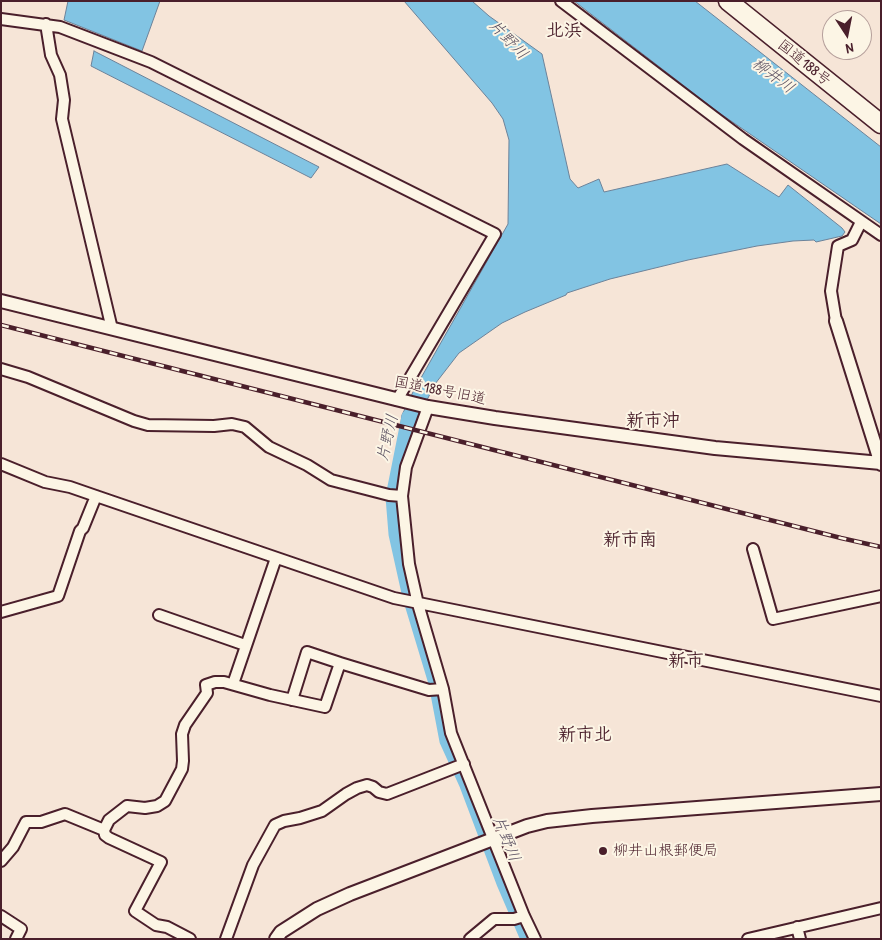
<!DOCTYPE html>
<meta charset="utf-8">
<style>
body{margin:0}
#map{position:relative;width:882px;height:940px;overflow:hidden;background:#f6e5d7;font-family:"Patrick Hand",sans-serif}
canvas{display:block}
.frame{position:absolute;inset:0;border:2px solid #4a1f2b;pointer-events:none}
.north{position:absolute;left:822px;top:10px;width:50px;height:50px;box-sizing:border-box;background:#fcf5e5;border:1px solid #b59f9b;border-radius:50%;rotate:169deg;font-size:14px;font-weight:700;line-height:20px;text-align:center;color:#4a1f2b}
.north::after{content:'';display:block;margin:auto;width:18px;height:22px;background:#4a1f2b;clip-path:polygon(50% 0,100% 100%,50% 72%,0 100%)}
</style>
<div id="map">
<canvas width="882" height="940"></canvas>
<div class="frame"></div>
<div class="north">N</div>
</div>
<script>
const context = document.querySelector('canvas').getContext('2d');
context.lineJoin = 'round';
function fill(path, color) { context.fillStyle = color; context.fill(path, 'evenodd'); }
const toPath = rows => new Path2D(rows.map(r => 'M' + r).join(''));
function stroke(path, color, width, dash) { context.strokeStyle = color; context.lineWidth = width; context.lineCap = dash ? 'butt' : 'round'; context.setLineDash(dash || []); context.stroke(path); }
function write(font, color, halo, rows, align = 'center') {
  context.font = font + ' "Patrick Hand","Klee One",sans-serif'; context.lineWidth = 4; context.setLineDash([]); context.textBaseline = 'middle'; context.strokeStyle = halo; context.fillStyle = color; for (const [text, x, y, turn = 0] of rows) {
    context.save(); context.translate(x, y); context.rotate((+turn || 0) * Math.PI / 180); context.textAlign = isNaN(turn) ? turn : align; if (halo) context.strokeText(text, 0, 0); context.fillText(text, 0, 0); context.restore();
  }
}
const water = toPath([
 [68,1,160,1,142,51,64,20,68,1],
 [404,1,472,1,489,16,542,54,570,179,578,188,599,179,604,192,727,164,779,197,788,185,842,228,845,232,842,236,816,242,814,240,793,241,757,246,688,260,610,279,567,293,566,295,525,312,502,323,459,353,435,384,409,436,399,436,402,415,413,392,508,224,509,140,503,119,492,103,404,1],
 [574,1,695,1,881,147,881,224,718,112,574,1],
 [94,51,319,167,311,178,91,66,94,51]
]);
fill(water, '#82c4e3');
stroke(water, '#6c8299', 1);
stroke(toPath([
 [409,417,393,497,396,534,410,597,436,683,447,741,467,785,504,883,528,939]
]), '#82c4e3', 15);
const minor = toPath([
 [561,1,743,139,881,235],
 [1,19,60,27,151,62,495,234,397,400],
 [46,24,51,55,60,75,64,100,62,119,112,329],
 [836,321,831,291,838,246,852,240,861,222],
 [1,369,28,377,134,421,148,425,214,426,232,424,245,427,269,447,307,465,331,480,389,495,402,496],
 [428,407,406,467,402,496,409,564,418,604,443,689,451,733,524,916,535,939],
 [1,464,45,482,70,487,96,496,394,598,881,696],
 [753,549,773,619,881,596],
 [1,612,58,596,80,531,83,528,96,496],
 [159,615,245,645],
 [233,684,276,558],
 [292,700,307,652,340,663],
 [104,830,105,835,109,838,161,862,135,911,156,925,167,927,190,939],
 [1,861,13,847,26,822,41,822,65,814,104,830,109,820,127,806,145,808,157,806,165,801,182,769,183,761,182,734,185,725,207,693,206,685,215,682,224,682,270,695,325,707,340,663,429,690,443,689],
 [1,916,21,929,16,939],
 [797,927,800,939],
 [226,939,253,865,275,825,284,821,300,818,322,811,346,794,357,788,367,785,373,787,379,792,387,794,464,764],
 [470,939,494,919,514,919,524,916],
 [748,939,881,908]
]);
const tertiary = toPath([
 [1,301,428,407,495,418,715,448,881,463],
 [836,321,881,464],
 [276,939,281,932,317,909,350,894,527,826,547,821,592,816,881,794]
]);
const trunk = toPath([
 [728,1,881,124]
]);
stroke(minor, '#4a1f2b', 14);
stroke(tertiary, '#4a1f2b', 16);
stroke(trunk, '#4a1f2b', 21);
stroke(minor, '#fcf5e5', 10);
stroke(tertiary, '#fcf5e5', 12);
stroke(trunk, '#fcf5e5', 18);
const rail = toPath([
 [1,325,841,538,881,547]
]);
stroke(rail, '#4a1f2b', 4.5);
stroke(rail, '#fcf5e5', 2.5, [8]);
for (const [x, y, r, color] of [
 [603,851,5,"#4a1f2b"]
]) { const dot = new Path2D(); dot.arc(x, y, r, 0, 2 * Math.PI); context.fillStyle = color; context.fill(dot); stroke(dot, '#fcf5e5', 2); }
write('15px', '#4a1f2b', '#fcf5e5', [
 ["国道188号",804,63,39],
 ["国道188号旧道",440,391,11]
]);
write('15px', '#4a1f2b', '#fcf5e5', [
 ["柳井山根郵便局",613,851]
], 'left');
write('italic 16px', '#5b5162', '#fcf5e5', [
 ["片野川",508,40,46],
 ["柳井川",773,76,37],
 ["片野川",388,438,-77],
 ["片野川",506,839,68]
]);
write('bold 18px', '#4a1f2b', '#fcf5e5', [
 ["北浜",564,31],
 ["新市沖",653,421],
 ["新市南",630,540],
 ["新市",686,661],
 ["新市北",585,735]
]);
</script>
